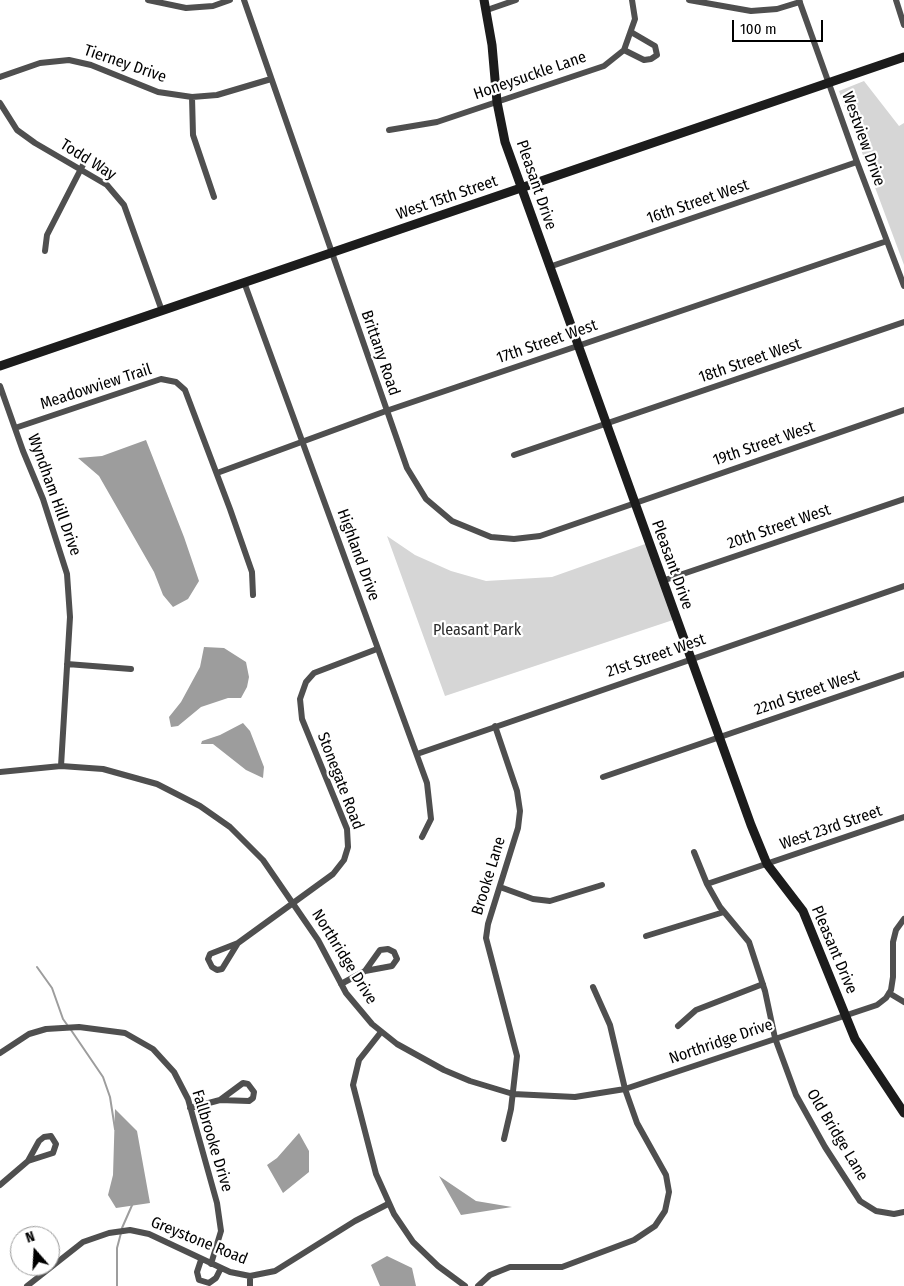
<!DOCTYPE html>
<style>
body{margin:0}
#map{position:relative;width:904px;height:1286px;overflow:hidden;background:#fff;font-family:"Fira Sans Condensed",sans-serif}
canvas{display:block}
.north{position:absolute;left:10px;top:1226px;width:50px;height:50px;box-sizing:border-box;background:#fff;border:1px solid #999;border-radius:50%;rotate:341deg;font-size:14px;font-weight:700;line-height:20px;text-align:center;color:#000}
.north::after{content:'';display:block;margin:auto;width:18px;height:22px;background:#000;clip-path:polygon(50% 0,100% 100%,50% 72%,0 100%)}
.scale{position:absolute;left:732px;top:20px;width:91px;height:22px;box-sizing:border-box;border:2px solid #000;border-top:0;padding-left:6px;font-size:15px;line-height:18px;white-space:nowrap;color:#000;-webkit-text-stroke:4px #fff;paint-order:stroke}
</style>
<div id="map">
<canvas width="904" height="1286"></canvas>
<div class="north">N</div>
<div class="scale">100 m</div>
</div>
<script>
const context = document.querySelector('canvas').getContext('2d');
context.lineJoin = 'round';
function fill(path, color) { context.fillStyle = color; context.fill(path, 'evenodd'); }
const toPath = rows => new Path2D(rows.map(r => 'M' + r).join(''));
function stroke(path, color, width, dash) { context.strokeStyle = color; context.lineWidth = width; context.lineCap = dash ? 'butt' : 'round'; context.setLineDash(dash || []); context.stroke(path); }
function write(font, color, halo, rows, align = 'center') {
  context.font = font + ' "Fira Sans Condensed",sans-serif'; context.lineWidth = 4.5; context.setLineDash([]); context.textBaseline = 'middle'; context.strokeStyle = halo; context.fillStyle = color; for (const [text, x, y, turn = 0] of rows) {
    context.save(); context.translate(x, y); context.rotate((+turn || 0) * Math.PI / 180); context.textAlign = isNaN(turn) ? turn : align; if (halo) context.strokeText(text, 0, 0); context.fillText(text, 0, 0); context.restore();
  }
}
fill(toPath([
 [864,81,899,126,904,123,904,265,839,91],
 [387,536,415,555,451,571,486,581,552,577,648,543,676,619,445,696]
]), '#d6d6d6');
fill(toPath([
 [146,440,184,537,199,581,188,599,173,607,163,595,154,572,99,476,78,458,102,456],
 [204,647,224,648,246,662,249,677,247,687,241,698,228,698,201,707,178,726,171,727,169,717,181,702,200,667],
 [243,723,250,731,264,767,263,778,246,770,213,744,201,744,202,741,220,735],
 [115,1109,137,1131,150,1203,116,1208,108,1195,113,1175],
 [299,1133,309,1151,309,1172,283,1193,267,1165,277,1158],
 [439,1176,476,1201,512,1207,461,1215],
 [387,1256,412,1268,416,1286,380,1286,371,1265]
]), '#9d9d9d');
stroke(toPath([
 [37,967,52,988,63,1019,68,1026],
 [71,1030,103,1077,110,1097,115,1129],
 [122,1228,133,1203],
 [117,1286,117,1248,121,1233]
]), '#9d9d9d', 2);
stroke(toPath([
 [148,0,186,8,213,6,230,0],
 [244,0,407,468,426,499,452,521,491,537,514,539,540,536,904,410],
 [689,0,751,11,777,9,800,2],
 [799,0,857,162,904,286],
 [896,0,904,25],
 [487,10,516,0],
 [624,50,644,60,651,59,657,55,655,46,631,32],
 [0,77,40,63,69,60,91,65,158,92,192,97,217,95,271,79],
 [192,97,193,135,214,197],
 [0,103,17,130,35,143,107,185,124,205,162,311],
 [389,130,437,122,604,66,624,50,635,19,632,0],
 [45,251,47,235,86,159],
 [549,267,857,162],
 [244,282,427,783,431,819,422,837],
 [0,386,23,451,43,499,67,574,70,617,61,766],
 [15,428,161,379,176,382,185,390,230,509,252,572,253,595],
 [514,455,904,322],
 [217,473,386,411,887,241],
 [662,581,904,499],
 [67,664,131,669],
 [495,726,517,791,520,811,518,828,488,924,486,938,517,1056,511,1109,504,1139],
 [417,754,904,586],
 [0,772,61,766,103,769,157,784,200,806,230,827,263,860,318,940,346,993,372,1024,397,1044,444,1070,470,1081,513,1094,575,1097,625,1089,877,1005,886,998,891,990,893,977,893,942,896,930,904,919],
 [603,777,904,674],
 [904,817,707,884,720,907,749,942,765,991,775,1038,796,1095,825,1147,860,1201,876,1211,894,1214,904,1212],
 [694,852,707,884],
 [500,887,533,899,550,901,602,885],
 [646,936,724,912],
 [238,943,210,954,208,959,212,967,217,970,222,969,238,943,333,874,344,860,348,847,347,829,302,719,300,699,306,682,314,673,377,649],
 [341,984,365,971,392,966,397,959,394,952,388,949,380,950,365,971],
 [889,993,904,1002],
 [678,1026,696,1010,763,984],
 [381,1032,359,1060,353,1085,376,1174,394,1214,413,1242,438,1266,465,1286],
 [0,1053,29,1034,46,1029,79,1027,125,1033,153,1049,174,1072,188,1099,217,1203,221,1231,211,1264],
 [190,1108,220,1100,249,1101,253,1098,254,1092,248,1084,243,1083,220,1100],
 [0,1185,28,1161,53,1153,56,1144,51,1136,44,1137,39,1141,28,1161],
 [201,1260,197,1272,199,1280,209,1283,216,1278,221,1268],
 [250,1276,250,1286],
 [27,1286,83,1242,109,1233,130,1230,149,1234,230,1272,250,1276,275,1271,355,1221,388,1204],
 [478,1286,490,1275,510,1267,562,1267,634,1240,655,1226,665,1211,669,1192,666,1175,637,1123,625,1089,610,1025,593,987]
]), '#4f4f4f', 6);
stroke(toPath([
 [484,0,492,45,497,102,505,142,751,825,767,864,803,911,855,1039,904,1113],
 [0,366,904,57]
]), '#1c1c1c', 9);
write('16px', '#000', '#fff', [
 ["Tierney Drive",125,64,19],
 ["Honeysuckle Lane",530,76,-19],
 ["Westview Drive",863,139,70],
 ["Todd Way",88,160,32],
 ["Pleasant Drive",536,185,71],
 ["West 15th Street",447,198,-19],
 ["16th Street West",698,202,-19],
 ["17th Street West",547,342,-19],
 ["Brittany Road",380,353,71],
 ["18th Street West",750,361,-19],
 ["Meadowview Trail",96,387,-18],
 ["19th Street West",764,444,-19],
 ["Wyndham Hill Drive",54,495,70],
 ["20th Street West",779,527,-19],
 ["Highland Drive",358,555,70],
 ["Pleasant Drive",672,565,70],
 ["21st Street West",656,656,-19],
 ["22nd Street West",807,693,-19],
 ["Stonegate Road",340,781,69],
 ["West 23rd Street",831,828,-19],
 ["Brooke Lane",489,876,-73],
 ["Pleasant Drive",834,950,67],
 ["Northridge Drive",344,957,58],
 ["Northridge Drive",721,1042,-19],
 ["Old Bridge Lane",837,1135,59],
 ["Fallbrooke Drive",212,1141,73],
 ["Greystone Road",199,1241,22]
]);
write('16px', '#2d2d2d', '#fff', [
 ["Pleasant Park",477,631]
]);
</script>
